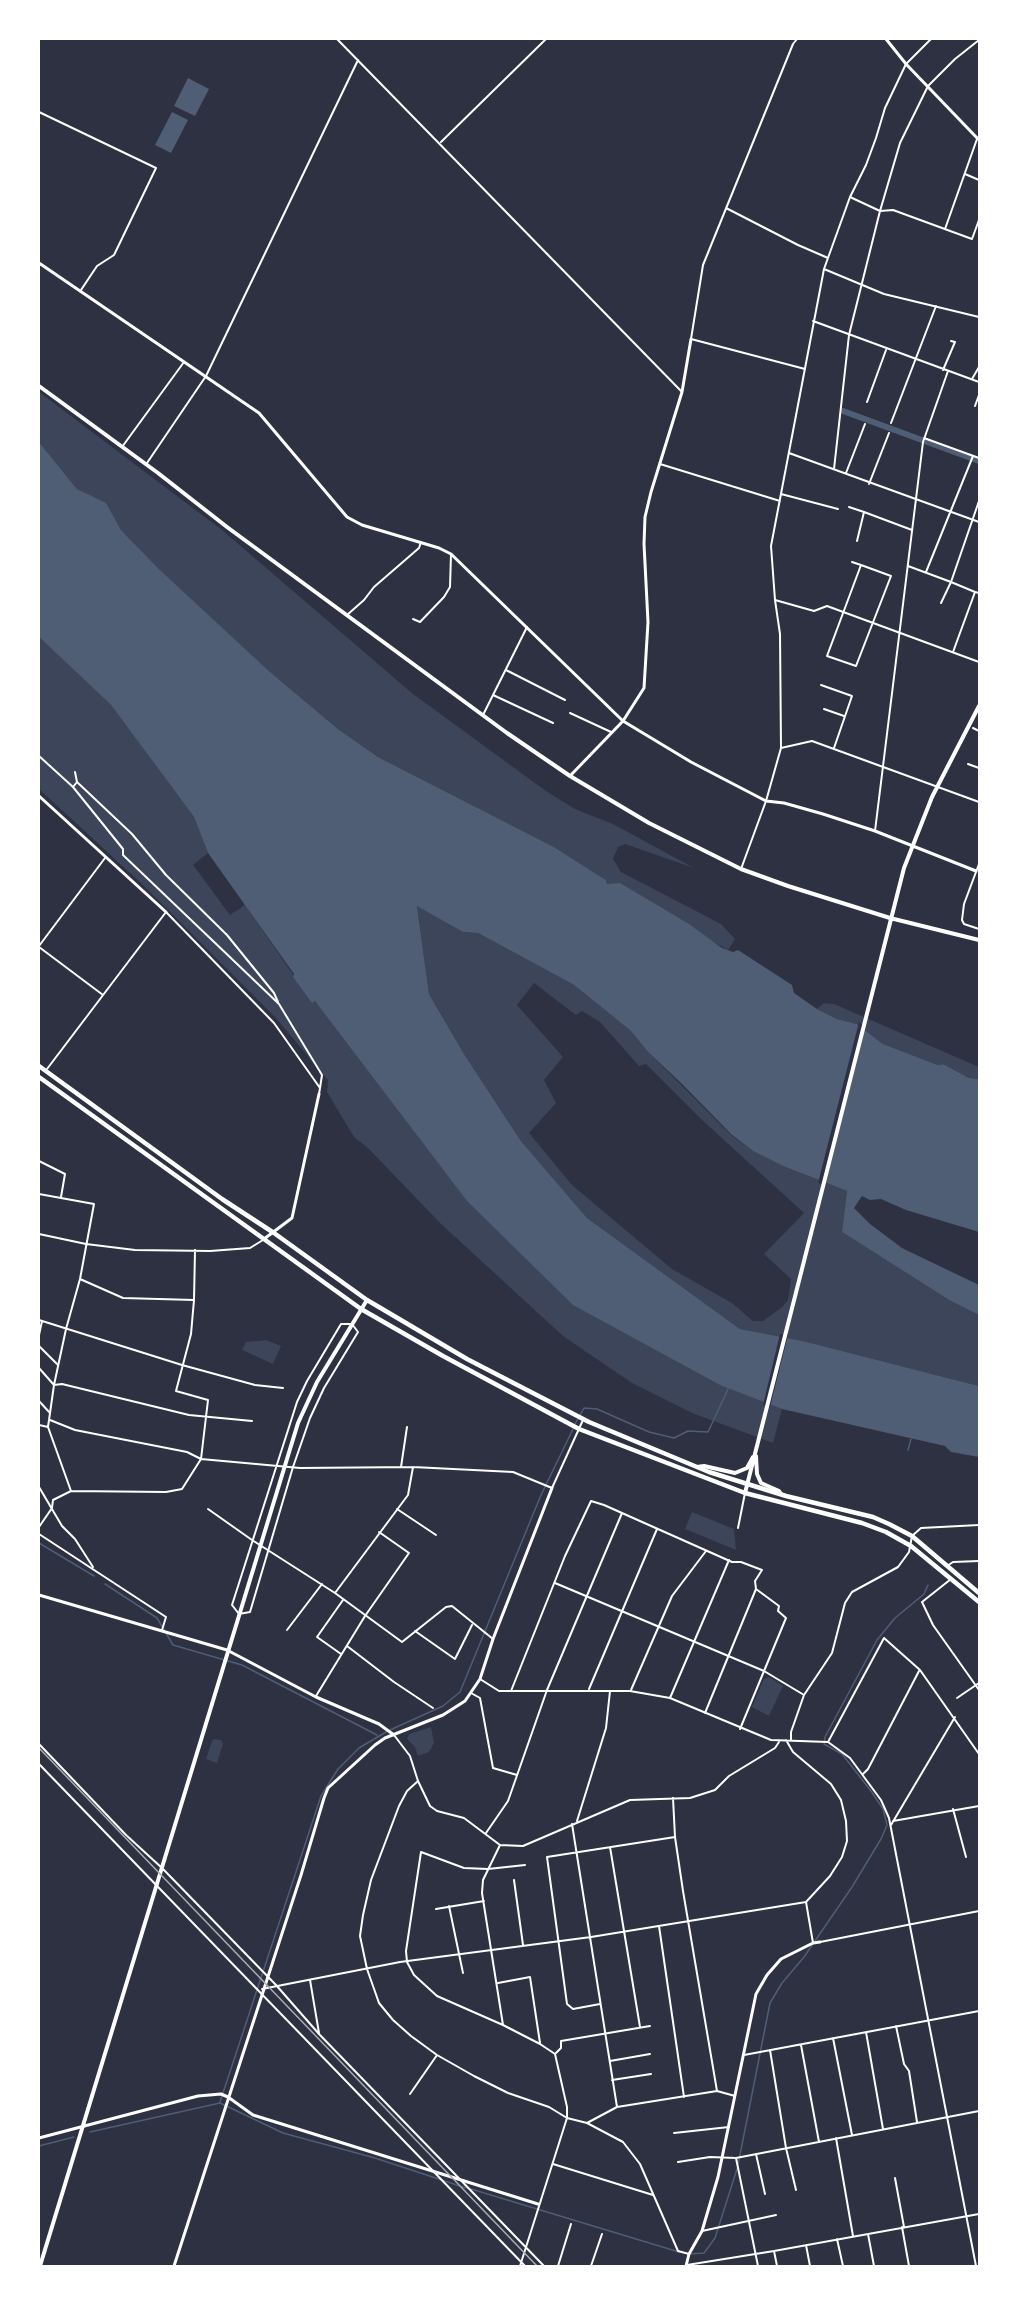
<!DOCTYPE html>
<style>
body{margin:0}
#map{position:relative;width:1018px;height:2305px;overflow:hidden;background:#2d3142;font-family:"Golos Text",sans-serif}
canvas{display:block}
.frame{position:absolute;inset:0;border:40px solid #fff;pointer-events:none}
</style>
<div id="map">
<canvas width="1018" height="2305"></canvas>
<div class="frame"></div>
</div>
<script>
const context = document.querySelector('canvas').getContext('2d');
context.lineJoin = 'round';
function fill(path, color) { context.fillStyle = color; context.fill(path, 'evenodd'); }
const toPath = rows => new Path2D(rows.map(r => 'M' + r).join(''));
function stroke(path, color, width, dash) { context.strokeStyle = color; context.lineWidth = width; context.lineCap = dash ? 'butt' : 'round'; context.setLineDash(dash || []); context.stroke(path); }
fill(toPath([
 [39,392,222,530,413,694,546,791,575,809,613,824,694,868,625,844,618,847,613,859,621,872,721,924,735,939,728,950,607,884,606,880,554,847,378,757,338,729,269,671,159,569,121,530,107,506,77,489,39,442],
 [39,637,111,705,194,817,208,853,193,865,230,915,245,905,312,1002,314,1001,722,1386,782,1409,773,1443,692,1413,632,1383,563,1336,440,1223,369,1149,354,1137,327,1092,328,1080,275,1017,143,885,39,789],
 [417,905,463,932,478,933,574,985,631,1031,648,1052,732,1136,753,1151,783,1166,847,1191,842,1232,949,1300,979,1315,979,1386,803,1341,740,1329,587,1218,521,1141,464,1054,429,994],
 [534,983,576,1015,582,1011,600,1022,639,1066,646,1064,702,1120,804,1213,764,1254,791,1279,788,1300,781,1308,763,1321,753,1321,732,1303,672,1269,572,1185,529,1133,556,1103,544,1080,563,1057,517,1005],
 [824,1003,834,1004,979,1067,979,1079,969,1078,943,1064,938,1065,883,1044,857,1024,837,1019,817,1009],
 [266,1340,281,1346,273,1364,242,1350,246,1342],
 [692,1512,734,1529,736,1550,685,1529],
 [769,1677,783,1686,769,1716,752,1707,764,1679],
 [431,1727,434,1743,429,1752,418,1756,415,1747,407,1739,409,1734],
 [214,1739,221,1740,223,1744,217,1763,206,1759,212,1741]
]), '#3c4559');
fill(toPath([
 [188,78,209,89,195,116,174,106],
 [172,112,188,120,171,153,155,145],
 [39,442,77,489,106,503,121,530,159,569,269,671,338,729,378,757,554,847,606,880,607,884,620,883,689,924,722,948,733,952,738,950,792,985,794,993,817,1009,837,1019,857,1024,883,1044,938,1065,943,1064,969,1078,979,1079,979,1232,906,1210,881,1199,870,1200,862,1196,854,1208,870,1224,902,1248,979,1285,979,1315,949,1300,842,1232,847,1191,783,1166,753,1151,732,1135,682,1084,648,1052,631,1031,574,985,478,933,463,932,417,906,429,994,464,1054,521,1141,587,1218,740,1329,803,1341,979,1386,979,1457,951,1452,945,1446,782,1409,722,1386,573,1305,467,1201,315,1001,312,1003,293,977,294,974,208,853,194,817,111,705,39,637]
]), '#4f5d75');
fill(toPath([
 [859,1022,865,1027,825,1186,818,1183],
 [780,1334,788,1335,770,1407,763,1405]
]), '#2d3142');
stroke(toPath([
 [575,1424,584,1408,597,1409,649,1432,674,1438,688,1431,708,1432,729,1387],
 [908,1450,911,1439],
 [39,1543,94,1576],
 [105,1584,157,1618,173,1645,242,1665,377,1735],
 [390,1730,443,1706,460,1692,541,1495,573,1429],
 [220,2102,321,1796,338,1769,359,1748,386,1732],
 [90,2132,220,2103,283,2133,375,2158,466,2188],
 [39,2146,74,2137],
 [738,2165,770,2003,782,1983,804,1957,852,1887,881,1839,887,1825,883,1809,871,1791,842,1754,824,1744,825,1737,877,1640,895,1618,924,1594,928,1585],
 [471,2189,679,2252],
 [689,2254,704,2253,715,2238,737,2169]
]), '#4f5d75', 1.5);
stroke(toPath([
 [843,411,979,461]
]), '#4f5d75', 6);
stroke(toPath([
 [337,39,682,392],
 [797,39,793,44,703,265,691,339,805,369],
 [39,112,156,168,114,255,97,266,81,290],
 [441,142,546,39],
 [965,174,979,180],
 [850,197,880,211,893,210,972,239,979,220],
 [726,208,798,245,828,258],
 [945,229,977,139],
 [824,269,884,294,979,317],
 [813,321,979,382],
 [943,370,955,342,951,341],
 [972,379,979,367],
 [867,402,886,350],
 [975,406,979,395],
 [891,423,936,306],
 [924,438,979,458],
 [122,447,184,362],
 [789,453,979,522],
 [147,463,206,376,358,60],
 [660,464,780,501],
 [834,469,849,335,880,211,900,143,928,86,955,59,979,40],
 [846,473,865,424],
 [869,484,889,433],
 [781,494,838,509],
 [849,507,864,512],
 [857,541,864,512,912,530],
 [852,562,861,565],
 [861,565,891,576,856,666,827,656,861,565],
 [908,566,951,582,979,501],
 [926,572,973,456],
 [775,600,814,611,827,606,979,662],
 [941,603,951,582,975,592],
 [347,615,364,600,374,587,419,548,421,542],
 [413,619,420,622,444,597,450,587,451,554],
 [953,652,975,592,979,593],
 [506,670,565,700],
 [821,685,852,696,834,748],
 [493,695,553,723],
 [824,709,844,716],
 [570,713,611,732],
 [483,715,527,627],
 [973,728,979,731],
 [781,748,812,741,979,802],
 [39,756,73,787,123,849,123,855,279,1004,322,1075,320,1088],
 [968,764,979,768],
 [75,772,77,782],
 [73,787,77,782,132,834,166,875,227,935,274,993,278,1002],
 [875,831,923,442,948,371],
 [979,864,964,904,962,920,964,924,979,929],
 [741,869,766,801,781,748,780,634,775,600,771,546,824,269,850,197,866,165,876,138,885,108,906,64,931,39],
 [39,946,105,858],
 [39,947,103,995],
 [47,1069,166,912,274,1023,320,1088,319,1094],
 [39,1161,65,1174,61,1197],
 [39,1194,94,1204,80,1279,66,1329,54,1385,48,1427,71,1491],
 [39,1234,86,1244,135,1250,210,1251,250,1248,263,1240],
 [80,1279,123,1298,194,1300],
 [39,1320,182,1365,255,1385,283,1388],
 [341,1324,352,1324,358,1332,324,1388,310,1418,293,1467,250,1612,239,1614,232,1605,297,1402,307,1381,341,1324],
 [39,1335,42,1321],
 [39,1346,58,1365],
 [39,1368,54,1385],
 [54,1385,62,1384,189,1415,252,1421],
 [39,1401,50,1413],
 [50,1420,75,1430,187,1452,201,1459,208,1400,176,1391,191,1334,194,1300,195,1250],
 [39,1425,48,1427],
 [401,1467,407,1427],
 [413,1467,408,1495,335,1593,402,1642,446,1607,452,1606,493,1639],
 [39,1487,62,1526,75,1539,93,1567],
 [208,1509,252,1540,335,1593],
 [397,1509,436,1535],
 [39,1527,52,1508,53,1500,71,1491,166,1492,182,1489,201,1459,300,1468,413,1467,513,1472,552,1488,583,1420],
 [738,1528,745,1493],
 [39,1534,166,1617,162,1630],
 [947,1566,953,1562,979,1561],
 [951,1579,922,1602,933,1625,979,1690],
 [555,1583,764,1671,804,1695],
 [287,1630,322,1584],
 [415,1631,455,1659,472,1625],
 [347,1646,394,1682,433,1708],
 [341,1654,317,1637,343,1600],
 [480,1679,499,1691,630,1691,670,1698,771,1740,828,1742,850,1758,881,1800,889,1818,976,2266],
 [589,1689,657,1529],
 [631,1690,672,1596,706,1551],
 [511,1691,565,1556,591,1501,604,1505,732,1562,741,1562,762,1570,755,1581,756,1589,779,1606,778,1611,786,1618,740,1729],
 [471,1693,480,1698,493,1768,517,1775],
 [316,1696,365,1616,409,1553,379,1532],
 [670,1698,729,1560],
 [957,1698,979,1683],
 [705,1713,756,1589],
 [394,1735,410,1756,418,1781,430,1806,437,1811,464,1818,500,1845,523,1846,630,1800,690,1798,715,1790,729,1776,775,1748,779,1742],
 [791,1740,791,1732,804,1695,832,1653,845,1603,852,1592,898,1567,909,1552,912,1536,921,1528,979,1525],
 [828,1742,884,1638,920,1670,979,1754],
 [39,1744,126,1835,162,1868,276,1985,319,2034,544,2266],
 [39,1764,525,2266],
 [863,1774,868,1769,919,1671],
 [418,1781,407,1791,399,1806,371,1880,363,1915,360,1936,367,1969,379,2003,393,2020,411,2036,437,2055,474,2076,508,2093,549,2107,567,2118,587,2123,623,2142,640,2164,678,2251,689,2254],
 [673,1798,675,1837,683,1891,717,2091],
 [953,1809,966,1857],
 [577,1821,606,1728,610,1691],
 [893,1821,979,1806],
 [572,1824,617,2107],
 [891,1825,955,1717],
 [486,1833,508,1801,547,1690,622,1513],
 [500,1845,483,1880,482,1893,503,2025],
 [610,1847,640,2027],
 [514,1880,523,1945],
 [806,1902,813,1943],
 [449,1906,463,1973],
 [436,1909,484,1901],
 [659,1926,684,2097],
 [820,1942,979,1911],
 [310,1980,319,2033],
 [498,1983,530,1977,540,2043],
 [262,1989,400,1962,591,1937,806,1902,830,1876,842,1857,847,1841,846,1821,841,1800,831,1784,793,1752,786,1740],
 [600,2004,573,2009,567,2004,547,1857,675,1837],
 [896,2026,904,2064,909,2071,917,2122],
 [866,2032,883,2129],
 [833,2038,852,2135],
 [801,2045,819,2142],
 [770,2050,786,2148,796,2190],
 [555,2054,561,2048,561,2041,650,2026],
 [744,2055,979,2011],
 [610,2061,650,2054],
 [612,2080,651,2074],
 [410,2094,437,2055],
 [587,2123,617,2107,717,2091,735,2096],
 [674,2133,729,2127],
 [836,2138,853,2236],
 [756,2154,765,2194],
 [736,2158,758,2266],
 [678,2162,710,2157,736,2158,979,2111],
 [553,2164,653,2195],
 [895,2178,904,2227],
 [902,2227,909,2266],
 [702,2231,776,2215],
 [868,2234,874,2266],
 [837,2239,843,2266],
 [806,2245,810,2266],
 [774,2251,777,2266],
 [687,2265,774,2251,979,2214],
 [520,2266,567,2118,567,2107,555,2054,540,2044,503,2025,437,1996,414,1975,407,1962,406,1951,421,1852,464,1868,488,1869,525,1865],
 [558,2266,571,2224],
 [591,2266,602,2234]
]), '#fff', 2);
stroke(toPath([
 [886,39,906,64,979,140],
 [39,263,259,413,347,517,362,525,439,548,451,554,623,721,691,762,766,801,784,803,823,814,875,831,976,871],
 [570,776,623,721,644,688,648,622,644,544,645,517,651,492,682,392,691,339],
 [39,796,166,912],
 [264,1239,292,1218,319,1094],
 [39,1595,227,1650,316,1697,379,1724,394,1735],
 [39,2138,198,2096,221,2094,228,2097,253,2115,538,2204],
 [174,2266,301,1875,324,1798,328,1788,375,1745,385,1738,443,1715,465,1701,480,1679,493,1639,552,1488],
 [686,2266,689,2254,702,2231,718,2177,756,1994,767,1975,781,1959,813,1943,820,1942]
]), '#fff', 3);
stroke(toPath([
 [39,386,158,473,227,527,507,733,570,776,649,823,741,869,788,886,890,918,979,940],
 [756,1456,757,1474,761,1483,779,1491,781,1494],
 [697,1467,704,1466,735,1473,747,1468,753,1457],
 [745,1493,904,868,932,797,979,706],
 [40,2266,298,1423,317,1382,367,1300]
]), '#fff', 4);
stroke(toPath([
 [39,1066,222,1199,274,1233,367,1300,467,1359,589,1422,709,1472,786,1496,873,1517,889,1524,912,1536,979,1593],
 [39,1077,361,1309,443,1356,579,1429,745,1493,862,1523,886,1532,911,1546,979,1602]
]), '#fff', 4.5);
stroke(toPath([
 [39,1748,537,2266]
]), '#abadb3', 1.5);
</script>
